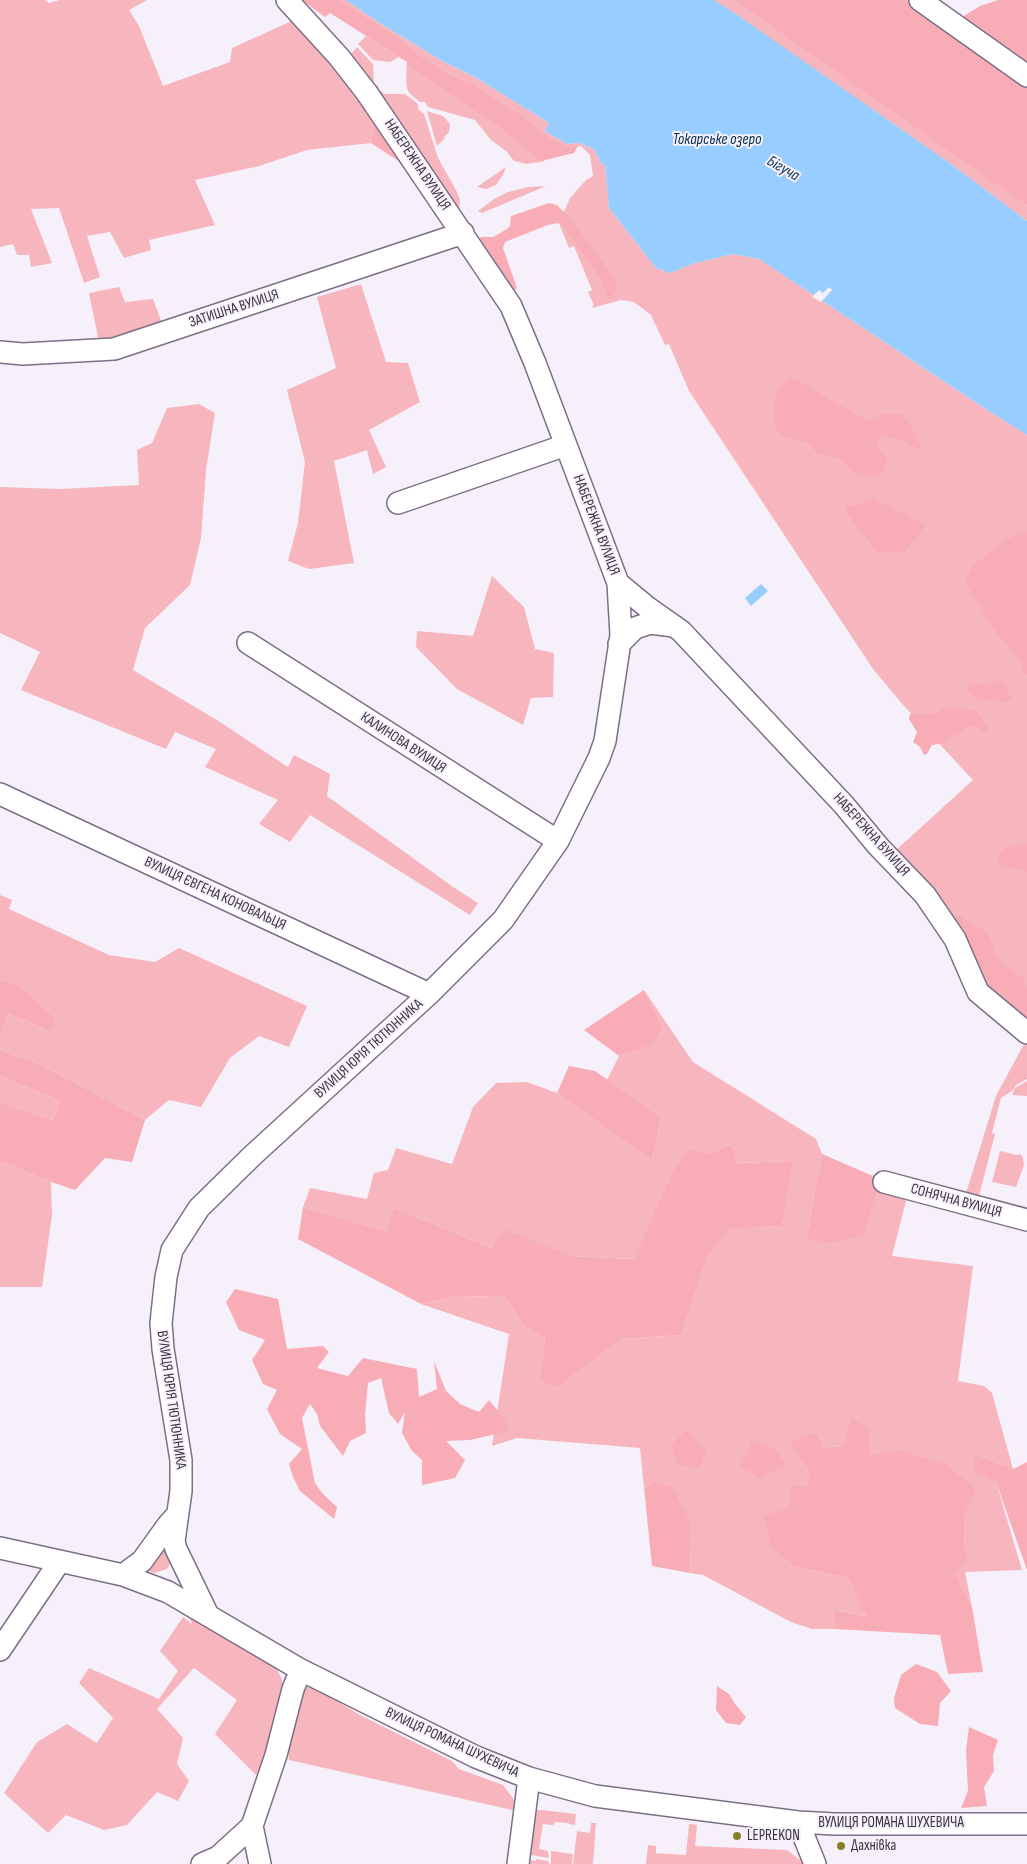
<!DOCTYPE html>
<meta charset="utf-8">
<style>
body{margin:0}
canvas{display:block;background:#f6f0fb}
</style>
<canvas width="1027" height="1864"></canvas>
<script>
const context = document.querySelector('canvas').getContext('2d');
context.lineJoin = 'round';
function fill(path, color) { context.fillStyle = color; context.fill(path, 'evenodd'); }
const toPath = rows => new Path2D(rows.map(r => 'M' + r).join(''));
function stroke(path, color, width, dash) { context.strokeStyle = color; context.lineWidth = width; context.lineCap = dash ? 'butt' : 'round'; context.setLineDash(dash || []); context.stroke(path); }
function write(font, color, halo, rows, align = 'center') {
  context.font = font + ' "Sofia Sans Condensed",sans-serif'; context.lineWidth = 4; context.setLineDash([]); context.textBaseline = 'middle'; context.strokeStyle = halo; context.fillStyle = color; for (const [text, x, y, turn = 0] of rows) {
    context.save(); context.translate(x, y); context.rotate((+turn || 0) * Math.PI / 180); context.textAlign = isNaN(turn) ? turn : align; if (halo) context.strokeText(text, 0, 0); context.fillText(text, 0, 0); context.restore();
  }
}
fill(toPath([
 [0,0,45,0,49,3,59,0,147,0,129,10,139,26,163,86,230,62,232,48,294,20,376,116,371,143,307,150,259,166,195,180,215,225,149,240,151,250,124,258,110,232,87,236,100,277,84,283,59,208,31,209,52,263,31,267,29,255,17,255,13,244,0,247],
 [340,0,346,0,378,22,444,62,475,77,549,123,545,131,567,144,578,143,594,149,600,162,605,165,609,208,656,268,670,273,692,264,732,254,759,259,987,410,1027,435,1027,1028,895,851,973,780,904,706,873,669,689,391,669,344,665,345,651,315,634,302,621,300,593,308,592,306,594,305,588,292,592,290,574,246,569,248,559,223,570,198,586,180,593,176,590,155,582,147,578,146,567,148,556,141,541,131,527,118,475,85,450,74,418,54,400,38],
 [714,0,733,0,992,181,1027,206,1027,221,948,162],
 [366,36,399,57,390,62,373,60,358,44],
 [357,47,373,64,374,83,378,86,379,90,385,94,405,94,418,104,418,109,424,114,438,158,457,192,460,200,459,210,349,56],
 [407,62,443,85,545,161,527,164,514,161,506,151,491,140,475,120,428,107,425,102,420,102,410,94,407,89,406,78],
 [427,111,443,116,450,124,449,132,444,137,445,138,437,146],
 [506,167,503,175,496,185,486,189,477,187],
 [546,186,482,213,478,211,494,199,508,192,528,187],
 [361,284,386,362,408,363,420,402,369,430,386,467,373,474,367,450,334,461,354,563,309,569,288,561,298,523,305,462,287,390,336,368,317,297],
 [119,287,125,302,153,299,162,323,99,342,89,293],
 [199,404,215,413,206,470,201,538,190,585,145,628,133,670,220,722,288,767,294,755,330,774,327,796,453,887,478,903,470,915,310,815,290,842,259,824,278,800,205,767,216,749,175,732,166,749,21,690,40,652,0,633,0,487,60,489,139,485,137,450,152,443,167,408],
 [492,576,524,607,535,649,554,653,553,697,531,698,523,725,457,689,416,647,417,631,473,636],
 [0,895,12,900,9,909,109,955,155,962,179,948,307,1006,289,1047,259,1036,230,1058,201,1107,169,1100,145,1120,40,1064,0,1050,0,1040,8,1013,50,1032,18,985,0,979],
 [644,990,693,1062,816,1139,822,1154,806,1239,878,1188,907,1197,892,1256,973,1266,958,1381,984,1386,992,1393,1013,1469,975,1454,996,1482,1022,1570,965,1572,972,1607,956,1575,965,1559,964,1544,966,1511,869,1456,851,1418,842,1446,823,1448,791,1441,810,1473,806,1486,797,1567,848,1578,867,1616,836,1610,835,1629,812,1629,791,1622,703,1575,690,1573,692,1525,653,1481,644,1488,640,1448,517,1438,492,1446,509,1334,421,1304,457,1296,505,1297,526,1328,545,1339,539,1381,557,1388,622,1339,681,1335,707,1258,729,1227,783,1226,791,1161,736,1163,730,1144,671,1175,635,1259,569,1256,552,1249,492,1248,394,1208,386,1231,303,1207,310,1188,367,1199,374,1173,388,1170,396,1148,452,1164,473,1107,496,1083,527,1082,557,1093,652,1161,661,1117,607,1080,619,1056,651,1045,663,1027],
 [1025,1042,1027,1043,1027,1079,1016,1085,1013,1090,1001,1098,992,1133,995,1134,979,1196,966,1193,996,1096],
 [0,1076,60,1101,53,1120,0,1102],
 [1027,1081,1027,1096,1012,1095,1015,1088],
 [1000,1151,1017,1155,1020,1154,1023,1157,1024,1165,1016,1187,992,1182],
 [0,1161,51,1182,52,1215,42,1287,0,1287],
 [168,1531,171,1556,170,1563,167,1569,154,1573,149,1571,146,1569],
 [185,1607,249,1648,277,1669,282,1680,285,1694,271,1748,256,1775,215,1734,237,1700,194,1668,157,1709,183,1738,177,1764,189,1781,178,1801,157,1792,127,1825,104,1830,66,1815,48,1833,4,1793,37,1742,67,1724,97,1743,113,1718,79,1683,89,1668,159,1699,178,1671,160,1651,183,1617,192,1624],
 [306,1687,316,1688,360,1715,452,1761,459,1769,503,1785,512,1797,518,1808,517,1811,289,1760,288,1747,299,1692],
 [532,1809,576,1814,575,1825,569,1824,568,1823,555,1822,553,1825,543,1824,539,1849,548,1851,549,1858,531,1855,530,1860,536,1861,536,1859,548,1861,549,1864,526,1864],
 [591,1823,596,1823,593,1864,573,1864,577,1831,590,1833],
 [689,1824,697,1825,695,1846,787,1850,805,1864,646,1864,648,1845,656,1846,656,1853,686,1855],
 [551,1851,573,1854,572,1864,551,1864]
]), '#f7b6bd');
fill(toPath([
 [302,0,340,0,400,38,418,54,450,74,475,85,527,118,541,131,556,141,567,147,578,146,574,153,541,161,499,127,407,65,407,62,330,13,325,17],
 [733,0,907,0,945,26,1027,84,1027,206],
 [998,0,1027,0,1027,64,959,19,980,6],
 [376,116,406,166,371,143],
 [549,203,557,205,571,219,613,276,617,286,616,292,612,296,607,297,602,281,564,227,558,223,548,225,505,242,503,248,517,288,514,291,510,291,478,239,481,237,493,237,507,229,510,226,511,216],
 [788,380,797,380,868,421,884,414,902,414,917,435,922,451,903,441,881,435,876,445,883,453,887,461,881,475,856,475,841,459,817,453,808,443,783,436,776,430,774,423,774,402,777,391],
 [872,498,926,525,905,552,878,553,849,516,845,508,849,505,857,505],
 [1023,532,1027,533,1027,674,1022,674,1022,663,996,632,965,582,974,565,1002,542],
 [1002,680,1012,699,1007,702,977,699,967,691,970,682,990,685],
 [958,707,977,712,987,726,988,731,983,732,975,727,970,726,959,733,949,737,945,743,932,745,927,754,924,755,920,747,913,742,917,732,909,719,910,714,933,714,944,708,952,709],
 [1027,843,1027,872,1020,869,1005,868,1000,865,998,857,1003,849],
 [960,916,985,931,991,940,995,955,1007,967,1023,978,1027,988,1027,1028,990,998,953,925,954,917],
 [0,979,18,985,54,1018,50,1032,8,1013,0,1040],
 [644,990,663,1027,652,1045,619,1056,584,1030],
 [0,1050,40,1064,145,1120,132,1162,105,1158,75,1190,51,1182,0,1161,0,1102,53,1120,60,1101,0,1076],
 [569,1066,595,1071,661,1117,652,1161,557,1093],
 [731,1144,736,1163,792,1161,783,1226,729,1228,707,1258,681,1335,622,1339,557,1388,539,1381,545,1339,526,1328,505,1297,457,1296,421,1304,298,1239,303,1207,386,1231,394,1208,492,1248,503,1229,571,1256,634,1259,671,1175,688,1149,710,1154],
 [822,1154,880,1179,864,1235,832,1243,806,1239],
 [235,1289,278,1299,287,1349,323,1346,329,1352,317,1368,348,1376,363,1358,417,1369,419,1397,437,1389,434,1361,446,1391,460,1404,479,1412,489,1400,504,1418,509,1431,470,1440,446,1441,465,1460,455,1478,422,1485,422,1460,412,1451,402,1433,405,1412,398,1424,389,1413,381,1378,368,1383,365,1414,366,1433,350,1441,343,1456,320,1426,317,1414,310,1404,302,1418,315,1483,323,1494,337,1507,334,1519,300,1491,293,1477,289,1464,302,1449,280,1434,267,1409,277,1390,263,1384,252,1360,265,1340,239,1330,226,1302],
 [851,1418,869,1428,869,1456,899,1450,947,1465,976,1489,966,1511,964,1544,966,1559,956,1575,972,1607,983,1672,948,1674,940,1635,835,1629,835,1610,866,1616,848,1578,797,1567,773,1549,763,1516,789,1508,791,1485,806,1486,810,1473,790,1441,816,1433,823,1448,842,1446],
 [686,1430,706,1450,699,1468,677,1465,671,1445],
 [752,1441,777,1450,786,1466,760,1478,740,1467],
 [975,1454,1013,1469,1027,1462,1027,1570,996,1482,975,1472],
 [653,1481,672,1487,692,1525,690,1573,652,1566,644,1488],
 [916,1664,937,1672,951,1691,940,1703,938,1726,920,1724,895,1708,894,1698,901,1675],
 [717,1686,729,1694,735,1704,746,1717,740,1725,726,1723,716,1710],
 [969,1727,998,1740,993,1755,994,1771,984,1787,987,1806,961,1808,968,1791,966,1750]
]), '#f8adb6');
fill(toPath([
 [346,0,714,0,736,14,948,162,1027,221,1027,435,987,410,759,259,732,254,692,264,670,273,656,268,609,208,605,165,600,162,594,149,578,143,567,144,545,131,549,123,475,77,444,62,378,22],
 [761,584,768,591,751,606,745,598]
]), '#98ceff');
fill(toPath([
 [829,287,832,290,821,302,812,297,819,290,823,293]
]), '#f6f0fb');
const minor = toPath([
 [287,0,339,57,367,93,511,306,535,363,618,583,647,607,681,631,844,805,878,846,925,895,955,939,978,992,1027,1033],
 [920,0,1027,76],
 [0,352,23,354,114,349,463,233],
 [398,503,566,445],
 [248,643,558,841],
 [619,644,635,628,650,623,674,626],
 [0,794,429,994],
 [884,1182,1027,1220],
 [0,1548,123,1575,168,1592,301,1670,476,1757,529,1778,595,1796,798,1822,834,1824,1027,1824],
 [123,1575,142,1561,168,1525,176,1516],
 [207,1613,176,1549,174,1541,181,1491,181,1460,163,1349,161,1323,166,1277,172,1250,199,1208,252,1156,429,994,503,920,558,841,599,758,605,741,621,635,618,583],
 [0,1650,60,1561],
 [798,1822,815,1864],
 [252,1826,260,1864],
 [202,1864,218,1857,252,1826,276,1755,293,1689,301,1670],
 [518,1864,529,1778]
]);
stroke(minor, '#7c6f88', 24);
stroke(minor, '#fff', 21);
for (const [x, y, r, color] of [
 [737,1836,5,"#868028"],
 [841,1846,5,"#868028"]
]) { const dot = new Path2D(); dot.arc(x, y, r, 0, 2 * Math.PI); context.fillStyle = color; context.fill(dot); stroke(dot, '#f6f0fb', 2); }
write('15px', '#39343f', '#f6f0fb', [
 ["НАБЕРЕЖНА ВУЛИЦЯ",417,165,56],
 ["ЗАТИШНА ВУЛИЦЯ",234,309,-18],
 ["НАБЕРЕЖНА ВУЛИЦЯ",596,525,69],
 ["КАЛИНОВА ВУЛИЦЯ",403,743,33],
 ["НАБЕРЕЖНА ВУЛИЦЯ",871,835,48],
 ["ВУЛИЦЯ ЄВГЕНА КОНОВАЛЬЦЯ",215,894,25],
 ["ВУЛИЦЯ ЮРІЯ ТЮТЮННИКА",369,1049,-42],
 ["СОНЯЧНА ВУЛИЦЯ",956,1201,15],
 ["ВУЛИЦЯ ЮРІЯ ТЮТЮННИКА",171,1400,82],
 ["ВУЛИЦЯ РОМАНА ШУХЕВИЧА",452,1743,25],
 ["ВУЛИЦЯ РОМАНА ШУХЕВИЧА",891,1823]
]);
write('15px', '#39343f', '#f6f0fb', [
 ["LEPREKON",747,1836],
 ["Дахнівка",851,1846]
], 'left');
write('italic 16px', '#052f4e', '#f6f0fb', [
 ["Токарське озеро",717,140],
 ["Бігуча",783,169,30]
]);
</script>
